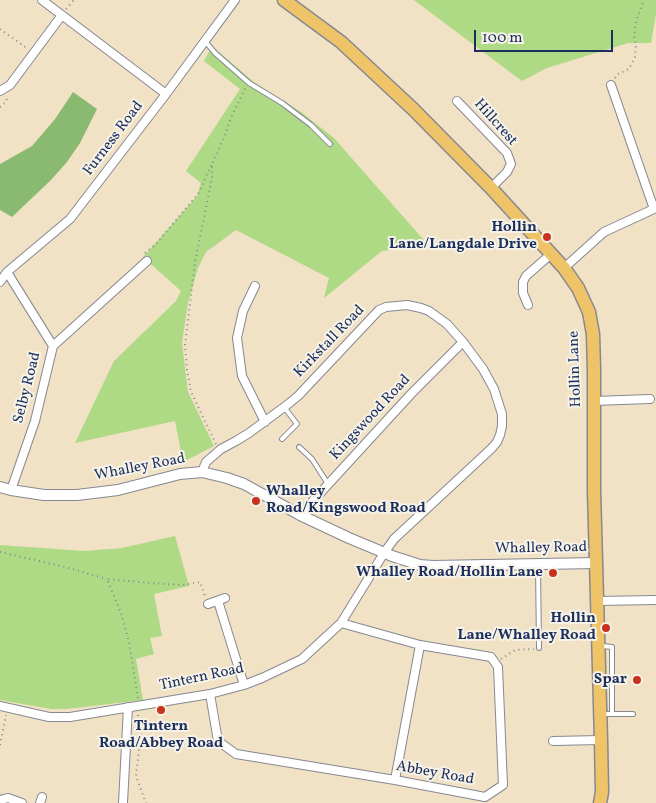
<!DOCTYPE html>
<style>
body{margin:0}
#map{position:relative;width:656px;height:803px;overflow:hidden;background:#f1e2c5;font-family:Vollkorn,serif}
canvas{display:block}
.scale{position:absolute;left:474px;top:30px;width:139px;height:22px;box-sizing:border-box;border:2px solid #1b2f5e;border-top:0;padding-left:6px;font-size:15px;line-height:18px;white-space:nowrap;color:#1b2f5e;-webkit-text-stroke:4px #f7f3e8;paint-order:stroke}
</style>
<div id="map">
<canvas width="656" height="803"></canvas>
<div class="scale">100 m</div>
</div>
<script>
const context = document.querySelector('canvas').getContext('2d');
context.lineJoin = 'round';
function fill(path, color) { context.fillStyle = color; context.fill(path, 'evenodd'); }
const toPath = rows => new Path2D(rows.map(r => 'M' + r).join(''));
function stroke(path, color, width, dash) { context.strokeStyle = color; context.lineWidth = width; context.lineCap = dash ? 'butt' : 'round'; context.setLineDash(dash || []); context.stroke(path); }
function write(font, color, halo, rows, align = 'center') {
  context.font = font + ' Vollkorn,serif'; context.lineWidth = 4; context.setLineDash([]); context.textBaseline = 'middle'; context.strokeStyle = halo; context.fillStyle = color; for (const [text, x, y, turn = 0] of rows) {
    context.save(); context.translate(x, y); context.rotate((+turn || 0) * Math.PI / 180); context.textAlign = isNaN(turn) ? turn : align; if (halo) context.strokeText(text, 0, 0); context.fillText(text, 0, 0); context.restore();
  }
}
fill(toPath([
 [414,0,656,0,656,14,651,43,628,43,547,68,522,81],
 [212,46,254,82,301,112,334,138,429,246,382,251,324,298,329,278,236,230,206,252,198,268,188,303,182,343,188,392,214,446,183,462,175,421,75,443,114,361,176,301,181,291,143,257,197,196,201,183,186,171,240,89,204,61],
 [175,536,189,586,154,594,162,636,150,638,154,654,136,659,143,700,67,709,51,709,0,700,0,545,84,551,122,548]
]), '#aed985');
fill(toPath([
 [73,92,97,109,80,143,67,162,51,180,12,217,0,210,0,164,32,146,55,119]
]), '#8ab972');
const service = toPath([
 [205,41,215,53,249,83,282,103,311,125,330,144],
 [282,439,297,424,284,407],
 [299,447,312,459,328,484],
 [538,565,539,648],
 [602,646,612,647,612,714],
 [603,714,633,714]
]);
const minor = toPath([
 [42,0,166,94],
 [611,85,654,209],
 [0,91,10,85,62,15],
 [457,101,507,153,511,164,507,172,491,188],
 [564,268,604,232,656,208],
 [7,272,53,346,35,421,11,490],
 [0,282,7,272,70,219,166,94,235,0],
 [255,286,243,311,237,338,242,376,265,422],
 [528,305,523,293,523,282,526,276,551,254],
 [53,346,147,261],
 [594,401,650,399],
 [300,515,411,394,463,342],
 [218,601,244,685],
 [597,601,656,600],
 [208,604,225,598],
 [210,694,218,741,236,754,395,780,485,797,503,785,498,667,491,657,420,645,341,623],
 [0,706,49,717,70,717,210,694,244,685,262,678,302,659,341,623,384,553,394,539,492,448,497,442,500,435,502,426,502,414,494,389,483,369,463,342,447,324,429,311,421,308,407,305,386,307,379,310,298,396,287,405,249,433,236,441,221,449,206,462,202,472],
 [553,741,601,740],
 [395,780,420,645],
 [0,800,8,798,22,803],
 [40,803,42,797],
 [123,803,128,707]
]);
const tertiary = toPath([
 [0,487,11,490,44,495,77,495,118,490,180,474,202,472,227,478,244,484,300,515,349,538,392,556,420,565,433,566,596,563]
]);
const primary = toPath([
 [284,0,341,42,413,109,491,188,564,268,578,288,589,312,593,334,594,370,594,491,601,740,602,792,600,803]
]);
stroke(service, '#868892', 6);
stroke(minor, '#868892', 10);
stroke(tertiary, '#868892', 12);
stroke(primary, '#868892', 15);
stroke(toPath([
 [66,9,74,0],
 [0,29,28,49],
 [615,78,618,74,629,69,635,57,636,45,634,36,636,21,644,0],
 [0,107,6,102,8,95],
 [145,253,156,244,198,194,212,164],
 [216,444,191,392,187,370,185,345,195,262,212,178,212,164,225,135,230,120,246,87],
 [0,552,65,567,107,579],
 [545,637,588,636],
 [501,659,515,650,534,649],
 [138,698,129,642,121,613,107,579,150,583,181,585,190,584,200,582,205,596],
 [138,715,141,733,136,776,146,803],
 [0,745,6,715]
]), '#868892', 2, [1, 4]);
stroke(service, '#fff', 4);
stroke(minor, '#fff', 8);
stroke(tertiary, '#fff', 10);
stroke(primary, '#efc469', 12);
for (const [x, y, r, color] of [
 [547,237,5,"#c8321e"],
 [256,501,5,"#c8321e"],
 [553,573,5,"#c8321e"],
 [606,628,5,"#c8321e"],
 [637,680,5,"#c8321e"],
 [161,710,5,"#c8321e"]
]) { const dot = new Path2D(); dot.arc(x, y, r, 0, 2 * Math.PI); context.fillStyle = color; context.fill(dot); stroke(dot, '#f7f3e8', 2); }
write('15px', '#1b2f5e', '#f7f3e8', [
 ["Hillcrest",495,123,48],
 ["Furness Road",114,139,-53],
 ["Kirkstall Road",330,342,-46],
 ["Hollin Lane",576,369,-92],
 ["Selby Road",28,388,-76],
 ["Kingswood Road",371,418,-47],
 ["Whalley Road",140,468,-11],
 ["Whalley Road",541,549,-1],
 ["Tintern Road",202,678,-12],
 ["Abbey Road",435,774,10]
]);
write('bold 15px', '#1b2f5e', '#f7f3e8', [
 ["Hollin",537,228],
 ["Lane/Langdale Drive",537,245],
 ["Whalley",266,492,"left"],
 ["Road/Kingswood Road",266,509,"left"],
 ["Whalley Road/Hollin Lane",543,573],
 ["Hollin",596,619],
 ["Lane/Whalley Road",596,636],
 ["Spar",627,680],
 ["Tintern",161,727,"center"],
 ["Road/Abbey Road",161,744,"center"]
], 'right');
</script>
